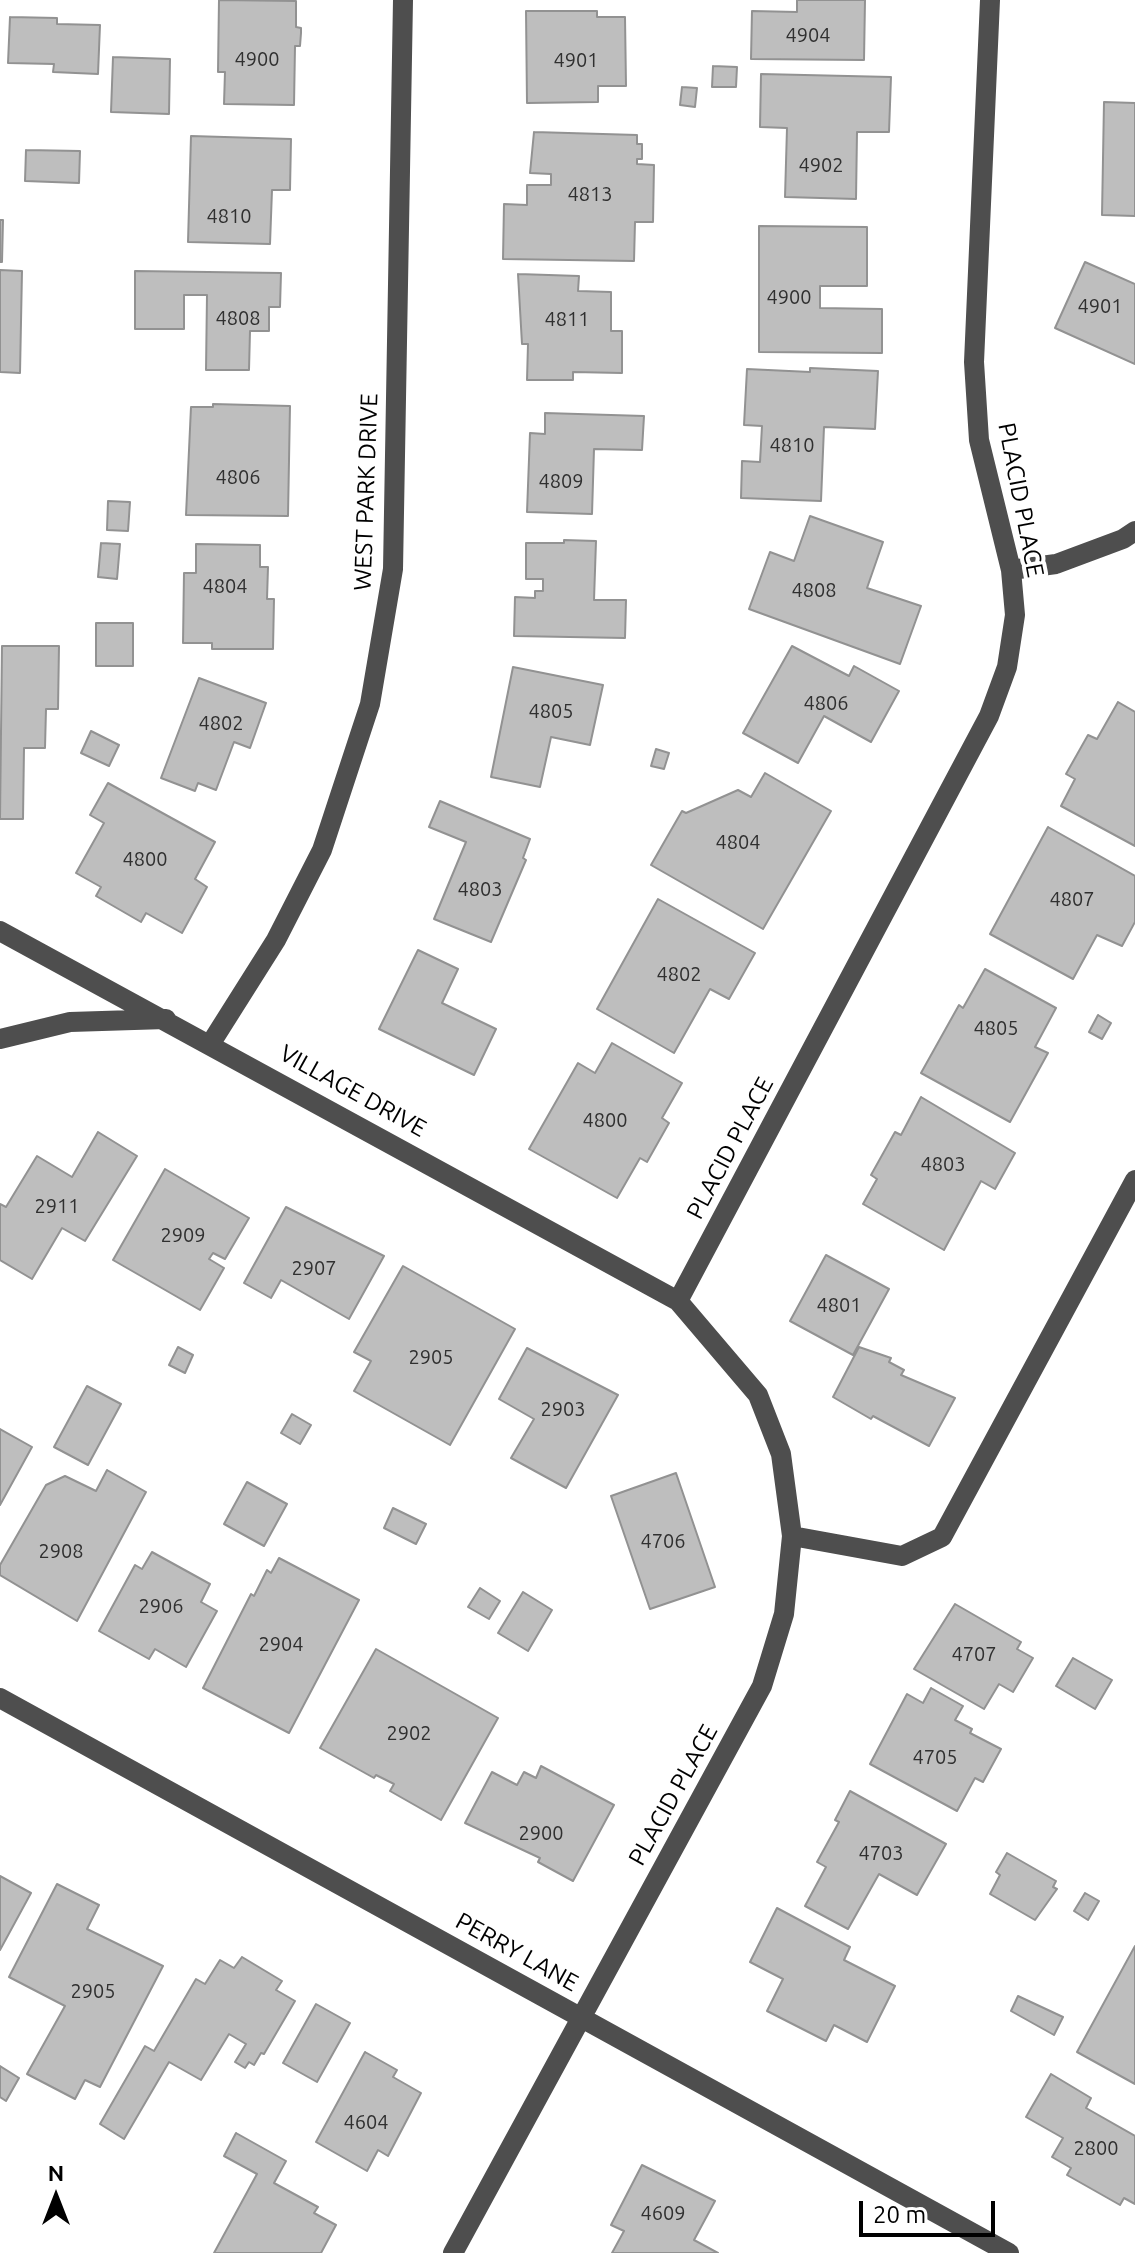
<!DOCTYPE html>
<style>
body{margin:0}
#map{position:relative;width:1135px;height:2253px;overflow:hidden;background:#fff;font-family:Ubuntu,sans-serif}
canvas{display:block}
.north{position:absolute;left:16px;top:2157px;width:80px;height:80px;-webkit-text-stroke:6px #fff;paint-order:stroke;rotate:0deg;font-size:22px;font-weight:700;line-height:32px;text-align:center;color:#000}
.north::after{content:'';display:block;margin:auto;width:28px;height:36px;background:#000;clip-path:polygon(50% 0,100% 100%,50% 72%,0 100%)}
.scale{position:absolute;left:859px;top:2201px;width:136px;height:36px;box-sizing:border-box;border:4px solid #000;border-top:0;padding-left:10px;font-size:24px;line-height:28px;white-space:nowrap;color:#000;-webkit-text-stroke:6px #fff;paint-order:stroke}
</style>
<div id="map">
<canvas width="1135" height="2253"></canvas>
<div class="north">N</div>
<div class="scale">20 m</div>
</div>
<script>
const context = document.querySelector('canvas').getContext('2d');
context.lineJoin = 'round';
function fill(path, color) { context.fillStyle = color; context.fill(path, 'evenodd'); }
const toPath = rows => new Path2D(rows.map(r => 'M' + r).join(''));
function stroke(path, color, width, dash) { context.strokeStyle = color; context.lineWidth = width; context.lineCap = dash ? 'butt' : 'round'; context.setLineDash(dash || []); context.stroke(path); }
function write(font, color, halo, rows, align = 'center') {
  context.font = font + ' Ubuntu,sans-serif'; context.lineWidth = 8; context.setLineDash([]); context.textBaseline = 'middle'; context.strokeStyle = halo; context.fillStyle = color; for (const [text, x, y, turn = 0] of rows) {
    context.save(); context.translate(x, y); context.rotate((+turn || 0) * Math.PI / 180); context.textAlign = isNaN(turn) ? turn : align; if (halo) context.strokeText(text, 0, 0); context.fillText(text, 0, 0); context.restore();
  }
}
const building = toPath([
 [219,0,296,1,296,27,301,28,301,33,300,46,295,46,294,105,224,104,225,72,218,72,219,0],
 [797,0,865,0,864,60,751,59,752,11,797,12,797,0],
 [526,11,597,11,597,17,625,17,626,86,598,86,598,102,527,103,526,11],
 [10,17,57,18,57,24,100,25,98,74,53,72,54,64,8,63,10,17],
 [113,57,170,59,169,114,111,112,113,57],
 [713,66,737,67,736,87,712,87,713,66],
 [761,74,891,77,889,132,857,132,856,199,785,197,787,128,760,127,761,74],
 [682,87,697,88,695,107,680,105,682,87],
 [1104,102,1135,103,1135,216,1102,215,1104,102],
 [534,132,637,135,637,144,642,144,642,159,637,159,637,164,654,165,653,222,635,222,634,261,503,259,504,204,527,205,527,185,551,185,551,174,530,173,534,132],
 [191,136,291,139,290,190,272,190,270,244,188,242,191,136],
 [26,150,80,151,79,183,25,181,26,150],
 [0,220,3,220,2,262,0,262,0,220],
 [759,226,867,227,867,286,820,286,820,308,882,309,882,353,759,352,759,226],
 [1085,262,1135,284,1135,364,1055,328,1085,262],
 [0,270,22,271,20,373,0,372,0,270],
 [135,271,281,273,280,307,269,307,269,331,250,331,249,370,206,370,207,295,184,295,184,329,135,329,135,271],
 [518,274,579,276,578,291,611,292,611,331,622,331,622,373,573,372,573,380,527,380,528,344,522,344,518,274],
 [810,368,878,371,875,429,824,427,821,501,741,498,742,461,760,462,762,426,744,425,747,369,810,372,810,368],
 [213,404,290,406,288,516,186,515,191,407,213,407,213,404],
 [545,413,644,416,642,450,594,449,592,514,527,512,530,433,545,434,545,413],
 [108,501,130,502,128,531,107,530,108,501],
 [810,516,883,542,867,588,921,606,900,664,749,609,770,552,794,561,810,516],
 [564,540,596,541,594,600,626,600,625,638,514,636,515,597,535,598,535,591,543,591,543,579,526,579,526,543,564,543,564,540],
 [101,543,120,544,117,579,98,577,101,543],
 [196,544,260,545,260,567,268,567,267,599,274,599,273,649,212,649,212,643,183,643,184,573,196,573,196,544],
 [96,623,133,623,133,666,96,666,96,623],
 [2,646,59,646,58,709,46,709,45,748,24,748,23,819,0,819,2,646],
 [792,646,849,676,854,666,899,691,871,742,824,716,798,763,743,733,792,646],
 [513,667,603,685,590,745,551,737,540,787,491,777,513,667],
 [199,678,266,703,250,748,234,742,216,790,198,783,195,791,161,778,199,678],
 [1118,702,1135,712,1135,846,1061,806,1075,779,1066,774,1088,735,1097,739,1118,702],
 [91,731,119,745,109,766,81,753,91,731],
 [656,749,669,753,664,769,651,766,656,749],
 [765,773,831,811,763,929,651,865,682,811,686,813,738,790,751,797,765,773],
 [108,783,215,842,195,879,207,887,182,933,146,913,141,922,96,896,101,887,76,873,104,823,90,815,108,783],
 [440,801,530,839,523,858,526,860,491,942,434,919,466,842,429,827,440,801],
 [1048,827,1135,876,1135,922,1122,946,1097,935,1073,979,990,934,1048,827],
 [658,899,755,953,729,999,710,989,674,1053,597,1009,658,899],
 [418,950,458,969,442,1003,496,1029,474,1075,379,1029,418,950],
 [985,969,1056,1008,1035,1047,1048,1053,1010,1122,921,1073,959,1005,963,1008,985,969],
 [1098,1015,1111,1023,1102,1039,1089,1032,1098,1015],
 [612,1043,682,1083,662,1118,669,1123,647,1162,640,1158,617,1198,529,1149,578,1063,595,1073,612,1043],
 [921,1097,1015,1153,995,1189,981,1181,944,1250,863,1204,877,1179,871,1175,895,1132,901,1135,921,1097],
 [98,1132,137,1156,85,1241,62,1228,32,1279,0,1260,0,1204,6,1207,37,1156,72,1177,98,1132],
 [165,1169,249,1218,225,1259,213,1253,209,1259,224,1268,200,1310,113,1260,165,1169],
 [286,1207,384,1256,349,1319,281,1280,271,1298,244,1283,286,1207],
 [826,1255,889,1289,853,1355,790,1321,826,1255],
 [403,1266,515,1329,450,1445,354,1391,371,1361,354,1352,403,1266],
 [178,1347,193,1355,185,1373,169,1365,178,1347],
 [859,1347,891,1358,889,1362,904,1370,901,1375,955,1398,929,1446,873,1416,871,1419,833,1397,859,1347],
 [527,1348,618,1395,566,1488,511,1458,534,1419,499,1399,527,1348],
 [87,1386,121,1404,88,1465,54,1447,87,1386],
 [292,1414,311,1425,300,1444,281,1433,292,1414],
 [0,1429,32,1447,0,1505,0,1429],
 [107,1470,146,1492,77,1621,0,1575,0,1565,46,1485,65,1476,96,1491,107,1470],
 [676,1473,715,1587,650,1609,611,1496,676,1473],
 [247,1482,287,1504,264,1546,224,1524,247,1482],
 [393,1508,426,1524,416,1544,384,1528,393,1508],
 [152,1552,210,1584,201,1602,217,1611,186,1667,155,1649,149,1659,99,1631,135,1565,142,1569,152,1552],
 [279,1558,359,1600,289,1733,203,1688,251,1594,254,1596,267,1570,271,1573,279,1558],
 [480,1588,500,1601,489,1619,468,1607,480,1588],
 [523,1592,552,1610,528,1651,498,1633,523,1592],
 [955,1604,1021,1642,1017,1649,1033,1658,1013,1692,999,1684,984,1709,914,1669,955,1604],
 [376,1649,498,1718,441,1820,390,1791,394,1784,376,1775,374,1778,320,1748,376,1649],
 [1073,1658,1112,1680,1095,1709,1056,1686,1073,1658],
 [931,1688,963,1706,955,1720,972,1729,970,1733,1001,1749,983,1782,975,1778,957,1811,870,1764,907,1694,923,1703,931,1688],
 [541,1766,614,1805,573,1881,538,1862,540,1858,465,1823,492,1772,517,1785,524,1772,536,1778,541,1766],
 [850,1791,946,1844,917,1895,879,1874,848,1929,805,1906,826,1867,817,1862,839,1822,835,1820,850,1791],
 [1007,1853,1056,1881,1053,1887,1057,1889,1035,1920,990,1894,1000,1875,996,1872,1007,1853],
 [0,1876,31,1893,0,1950,0,1876],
 [57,1884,99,1905,87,1929,163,1966,100,2087,85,2080,75,2099,27,2074,65,2006,9,1977,57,1884],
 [1085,1893,1099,1901,1088,1920,1074,1911,1085,1893],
 [777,1908,850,1947,844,1960,895,1986,867,2042,834,2025,826,2041,767,2011,783,1979,750,1962,777,1908],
 [1135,1946,1135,2084,1077,2052,1135,1946],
 [242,1957,282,1981,276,1990,295,2001,264,2054,261,2053,254,2065,249,2062,245,2068,235,2062,246,2044,229,2034,201,2080,169,2062,124,2139,100,2124,145,2046,154,2051,196,1979,205,1984,220,1960,234,1968,242,1957],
 [1018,1996,1063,2017,1054,2035,1011,2011,1018,1996],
 [316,2004,350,2023,317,2082,283,2063,316,2004],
 [365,2052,397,2070,393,2077,421,2093,388,2156,378,2150,367,2171,316,2142,365,2052],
 [0,2066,19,2078,6,2101,0,2097,0,2066],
 [1051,2074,1091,2098,1086,2108,1135,2136,1135,2204,1124,2198,1120,2205,1067,2175,1071,2168,1052,2157,1063,2138,1026,2117,1051,2074],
 [236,2133,286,2161,274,2183,318,2207,314,2213,336,2225,321,2253,214,2253,257,2174,224,2156,236,2133],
 [642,2165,715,2201,694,2240,718,2253,612,2253,624,2231,611,2225,642,2165]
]);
fill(building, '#bebebe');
stroke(building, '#929292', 2);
stroke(toPath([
 [1011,570,1056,564,1123,539,1135,531],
 [0,931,678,1301,758,1395,781,1454,792,1536,784,1614,762,1686,453,2253],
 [0,1039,70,1022,166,1019],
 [211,1043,276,940,322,850,370,704,393,569,403,0],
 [678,1301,989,716,1007,667,1015,615,1011,570,979,440,974,362,990,0],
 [792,1536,902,1556,942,1537,1135,1180],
 [0,1698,1009,2253]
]), '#4e4e4e', 20);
write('20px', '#303030', null, [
 ["4904",808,35],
 ["4900",257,59],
 ["4901",576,60],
 ["4902",821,165],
 ["4813",590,194],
 ["4810",229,216],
 ["4900",789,297],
 ["4901",1100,306],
 ["4808",238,318],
 ["4811",567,319],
 ["4810",792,445],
 ["4806",238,477],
 ["4809",561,481],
 ["4804",225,586],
 ["4808",814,590],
 ["4806",826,703],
 ["4805",551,711],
 ["4802",221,723],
 ["4804",738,842],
 ["4800",145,859],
 ["4803",480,889],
 ["4807",1072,899],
 ["4802",679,974],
 ["4805",996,1028],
 ["4800",605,1120],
 ["4803",943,1164],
 ["2911",57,1206],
 ["2909",183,1235],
 ["2907",314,1268],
 ["4801",839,1305],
 ["2905",431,1357],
 ["2903",563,1409],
 ["4706",663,1541],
 ["2908",61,1551],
 ["2906",161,1606],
 ["2904",281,1644],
 ["4707",974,1654],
 ["2902",409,1733],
 ["4705",935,1757],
 ["2900",541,1833],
 ["4703",881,1853],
 ["2905",93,1991],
 ["4604",366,2122],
 ["2800",1096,2148],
 ["4609",663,2213]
]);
write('24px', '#000', '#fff', [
 ["WEST PARK DRIVE",366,492,-88],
 ["PLACID PLACE",1021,500,79],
 ["VILLAGE DRIVE",353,1091,29],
 ["PLACID PLACE",730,1148,-62],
 ["PLACID PLACE",673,1795,-61],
 ["PERRY LANE",517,1952,29]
]);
</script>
